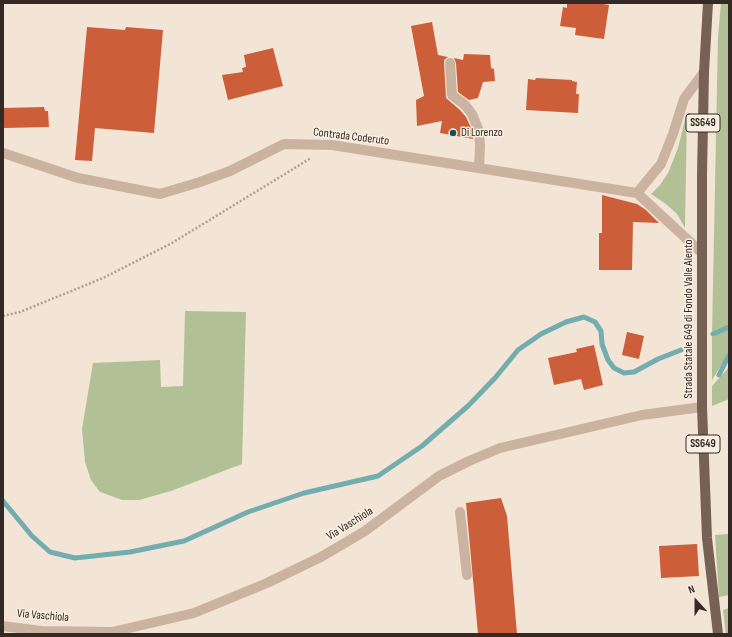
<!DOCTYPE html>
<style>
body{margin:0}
#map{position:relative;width:732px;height:637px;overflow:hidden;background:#f2e5d5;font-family:"Sofia Sans Condensed",sans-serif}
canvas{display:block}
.frame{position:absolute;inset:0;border:4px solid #342924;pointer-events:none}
.north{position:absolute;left:676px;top:581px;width:40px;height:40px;-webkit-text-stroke:3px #f9efe1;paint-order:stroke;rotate:339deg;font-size:11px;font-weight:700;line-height:16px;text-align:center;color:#342924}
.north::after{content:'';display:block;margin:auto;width:14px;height:18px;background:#342924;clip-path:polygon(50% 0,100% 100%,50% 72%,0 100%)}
</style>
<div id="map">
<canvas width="732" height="637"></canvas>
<div class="frame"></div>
<div class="north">N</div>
</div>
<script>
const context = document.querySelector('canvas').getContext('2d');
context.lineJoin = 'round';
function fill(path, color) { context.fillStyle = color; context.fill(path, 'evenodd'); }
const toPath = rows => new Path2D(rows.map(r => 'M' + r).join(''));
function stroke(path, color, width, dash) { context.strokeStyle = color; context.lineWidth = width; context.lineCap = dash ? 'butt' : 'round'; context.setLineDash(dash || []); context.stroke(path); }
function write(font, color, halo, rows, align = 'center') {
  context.font = font + ' "Sofia Sans Condensed",sans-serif'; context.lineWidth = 3; context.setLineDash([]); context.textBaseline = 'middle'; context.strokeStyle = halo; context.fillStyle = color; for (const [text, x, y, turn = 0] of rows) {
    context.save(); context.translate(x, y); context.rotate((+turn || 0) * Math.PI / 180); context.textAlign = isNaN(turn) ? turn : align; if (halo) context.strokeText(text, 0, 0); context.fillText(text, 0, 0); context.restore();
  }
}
fill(toPath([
 [721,3,729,3,729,325,712,333,718,37],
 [687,112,685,228,677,214,666,204,651,194,660,185,668,173,678,148],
 [185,311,246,312,242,464,171,491,139,500,122,500,100,492,91,480,85,462,82,429,93,363,160,360,161,387,183,386],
 [729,328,729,353,712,380,712,337],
 [729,367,729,399,712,406,712,386],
 [729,534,729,595,719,597,715,535],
 [729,608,729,634,726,634,723,610]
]), '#b2c195');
stroke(toPath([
 [713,334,729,327],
 [719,375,729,355],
 [3,501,32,536,50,552,75,558,130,552,184,541,248,512,304,493,378,476,422,446,468,406,495,378,518,350,541,334,566,322,584,317,595,322,601,331,602,344,608,360,614,368,624,373,634,372,658,359,681,350]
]), '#73adb0', 5);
fill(toPath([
 [567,3,597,3,609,5,604,39,575,35,576,28,560,26,563,7,567,8],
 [432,22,438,55,448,57,444,60,444,63,446,98,460,110,466,117,473,132,473,139,440,133,442,121,417,126,416,100,424,96,411,26],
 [87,27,125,30,126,27,163,30,154,133,95,128,92,161,75,160],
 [273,48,283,86,228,100,222,75,243,72,242,68,246,67,244,55],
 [464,54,490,55,491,68,494,69,495,81,483,82,478,98,469,100,458,92,456,63,454,58,463,60],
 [536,78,572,80,572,81,577,82,576,94,579,94,578,113,526,110,528,79,535,80],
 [44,107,45,111,48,111,49,127,4,128,3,108],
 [602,195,637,204,646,210,659,223,633,222,632,270,599,270,599,233,602,233],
 [627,332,644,336,639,359,622,355],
 [594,345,603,385,584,390,581,379,554,385,548,358,577,352,576,349],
 [501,498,507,516,517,634,478,634,466,503],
 [697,544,699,576,661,578,659,546]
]), '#cc5e39');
stroke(toPath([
 [3,316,20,312,103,278,172,243,311,158]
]), '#b59e8c', 2.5, [2, 2]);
stroke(toPath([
 [450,63,452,95,465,105,472,114,479,131,480,146,479,168],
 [3,153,78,178,160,194,200,182,230,171,284,144,332,145,637,193,702,253],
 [637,193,661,164,673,134,684,99,704,72],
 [460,512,467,575],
 [3,626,41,631,112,632,194,613,267,583,321,557,365,531,439,476,469,461,500,448,642,415,702,407]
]), '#cab4a1', 10);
stroke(toPath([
 [708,3,704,72,702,175,702,407,707,538,718,634]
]), '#776054', 10);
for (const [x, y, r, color] of [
 [453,133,4,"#195256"]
]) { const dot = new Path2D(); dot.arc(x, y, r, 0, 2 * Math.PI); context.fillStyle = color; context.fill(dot); stroke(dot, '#f9efe1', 1.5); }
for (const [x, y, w] of [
 [703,123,34],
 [703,444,34]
]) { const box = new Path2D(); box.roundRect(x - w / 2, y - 9, w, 18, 3); context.fillStyle = '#f9efe1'; context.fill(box); stroke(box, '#342924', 1); }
write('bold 11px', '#342924', null, [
 ["SS649",703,123],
 ["SS649",703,444]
]);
write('12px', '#342924', '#f9efe1', [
 ["Di Lorenzo",461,133]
], 'left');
write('12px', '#342924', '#f9efe1', [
 ["Contrada Coderuto",351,137,7],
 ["Strada Statale 649 di Fondo Valle Alento",689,319,-90],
 ["Via Vaschiola",350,524,-32],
 ["Via Vaschiola",43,616,5]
]);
</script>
